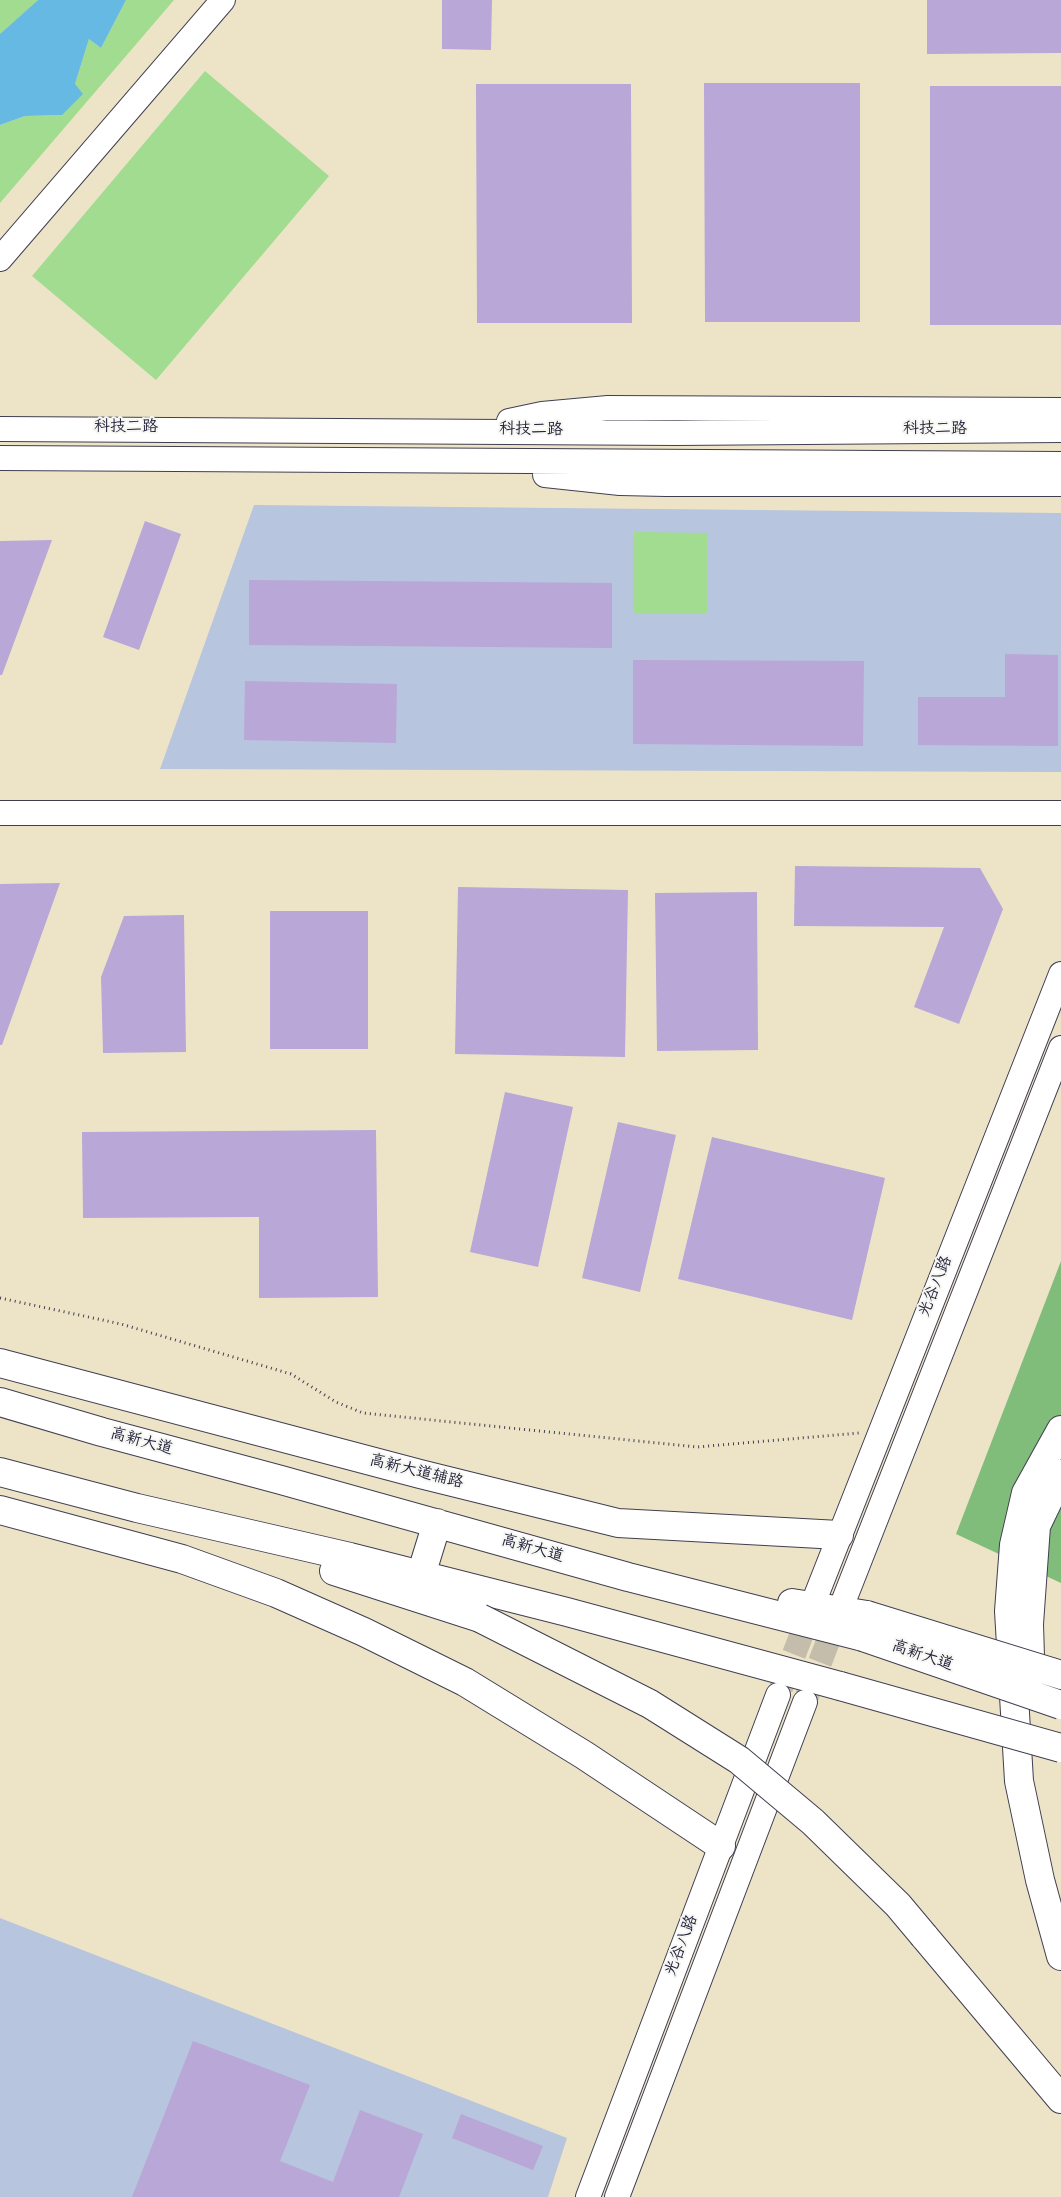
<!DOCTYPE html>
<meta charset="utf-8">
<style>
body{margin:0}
canvas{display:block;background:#ede4c8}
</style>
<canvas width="1061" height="2197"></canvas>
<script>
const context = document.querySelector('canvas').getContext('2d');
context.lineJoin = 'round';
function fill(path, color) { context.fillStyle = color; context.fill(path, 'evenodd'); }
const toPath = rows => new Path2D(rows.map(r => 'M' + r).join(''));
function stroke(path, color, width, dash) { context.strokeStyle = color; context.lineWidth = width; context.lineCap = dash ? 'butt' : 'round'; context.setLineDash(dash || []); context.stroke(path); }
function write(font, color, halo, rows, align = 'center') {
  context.font = font + ' "Gochi Hand","LXGW WenKai TC",sans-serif'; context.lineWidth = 4; context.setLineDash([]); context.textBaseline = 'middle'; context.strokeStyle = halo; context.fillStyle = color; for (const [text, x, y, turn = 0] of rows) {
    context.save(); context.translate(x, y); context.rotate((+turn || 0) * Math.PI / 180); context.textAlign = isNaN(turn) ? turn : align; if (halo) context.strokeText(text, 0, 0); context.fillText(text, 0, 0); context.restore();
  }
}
fill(toPath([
 [254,505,1061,513,1061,772,160,769],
 [0,1918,567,2138,548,2197,0,2197]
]), '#b7c5de');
fill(toPath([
 [0,0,38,0,0,34],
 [126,0,174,0,0,203,0,125,25,116,62,115,75,84,89,39,101,48],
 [205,71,329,176,156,380,32,276],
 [634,532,707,533,707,613,634,613]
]), '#a1dc90');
fill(toPath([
 [1061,1261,1061,1583,956,1534]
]), '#80bc7a');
fill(toPath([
 [38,0,126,0,101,48,89,39,75,84,83,94,62,115,25,116,0,125,0,34]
]), '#66b9e2');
fill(toPath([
 [442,0,492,0,491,50,442,49],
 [927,0,1061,0,1061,53,927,54],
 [704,83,860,83,860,322,705,322],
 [476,84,631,84,632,323,477,323],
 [930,86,1061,86,1061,325,930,325],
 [145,521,181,534,139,650,103,637],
 [52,540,2,675,0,675,0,541],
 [249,580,612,583,612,648,249,645],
 [1005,654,1058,655,1058,746,918,745,918,697,1005,697],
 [633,660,864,661,863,746,633,744],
 [245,681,397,684,396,743,244,740],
 [795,866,980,868,1003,909,959,1024,914,1007,944,927,794,926],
 [60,883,2,1045,0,1045,0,884],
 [458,887,628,890,625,1057,455,1054],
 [757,892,758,1050,657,1051,655,893],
 [270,911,368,911,368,1049,270,1049],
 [184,915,186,1052,103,1053,101,977,124,916],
 [505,1092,573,1107,538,1267,470,1252],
 [618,1122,676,1135,640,1292,582,1278],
 [376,1130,378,1297,259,1298,259,1217,83,1218,82,1132],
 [712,1137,885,1178,852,1320,678,1279],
 [193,2041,310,2085,280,2161,333,2182,360,2110,423,2134,399,2197,132,2197],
 [461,2114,543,2146,533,2170,452,2138]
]), '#b8a7d7');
stroke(toPath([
 [781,1688,813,1605],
 [807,1696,839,1613]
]), '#c4bdac', 24, [24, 12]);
const minor = toPath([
 [0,259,223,0],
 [509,421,542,414,608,408,1061,410],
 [0,429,677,433,1061,430],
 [0,458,1061,464],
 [545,475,620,483,666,484,1061,484],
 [0,813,1061,813],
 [844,1600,1061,1048],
 [814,1601,1061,974],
 [588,2197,778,1695],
 [617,2197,805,1702]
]);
const major = toPath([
 [0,1363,420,1474,618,1523,839,1535],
 [0,1510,182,1559,276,1593,364,1632,465,1682,584,1755,721,1846]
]);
const highway = toPath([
 [0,1402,102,1432,281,1480,628,1577,863,1637],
 [1061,1430,1026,1493,1014,1545,1009,1611,1019,1781,1040,1880,1061,1956],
 [0,1472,137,1508,350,1557,567,1612,840,1686],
 [334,1571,480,1618],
 [421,1575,437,1523],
 [792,1603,867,1615],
 [1030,1657,1029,1624,1036,1526,1061,1474],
 [924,1936,1061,2099]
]);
stroke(minor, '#403f50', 26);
stroke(major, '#403f50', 30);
stroke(highway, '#403f50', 30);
stroke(toPath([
 [0,1298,121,1324,291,1374,336,1402,363,1413,697,1447,859,1433]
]), '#403f50', 3, [1, 4]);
stroke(minor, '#fff', 24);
stroke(major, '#fff', 28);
stroke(highway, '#fff', 28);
const highwayBridge = toPath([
 [867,1615,1061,1675],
 [480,1618,650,1704,739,1760,813,1822,898,1905,924,1936],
 [863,1637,1061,1705],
 [840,1686,1061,1748]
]);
stroke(highwayBridge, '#403f50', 30, []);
stroke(highwayBridge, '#fff', 28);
write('16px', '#22223b', '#f6f6f2', [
 ["科技二路",126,429],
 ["科技二路",531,431,1],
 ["科技二路",935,431],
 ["光谷八路",937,1287,-68],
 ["高新大道",141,1443,15],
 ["高新大道辅路",416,1473,14],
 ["高新大道",532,1550,16],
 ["高新大道",922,1657,19],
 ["光谷八路",683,1946,-69]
]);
</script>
